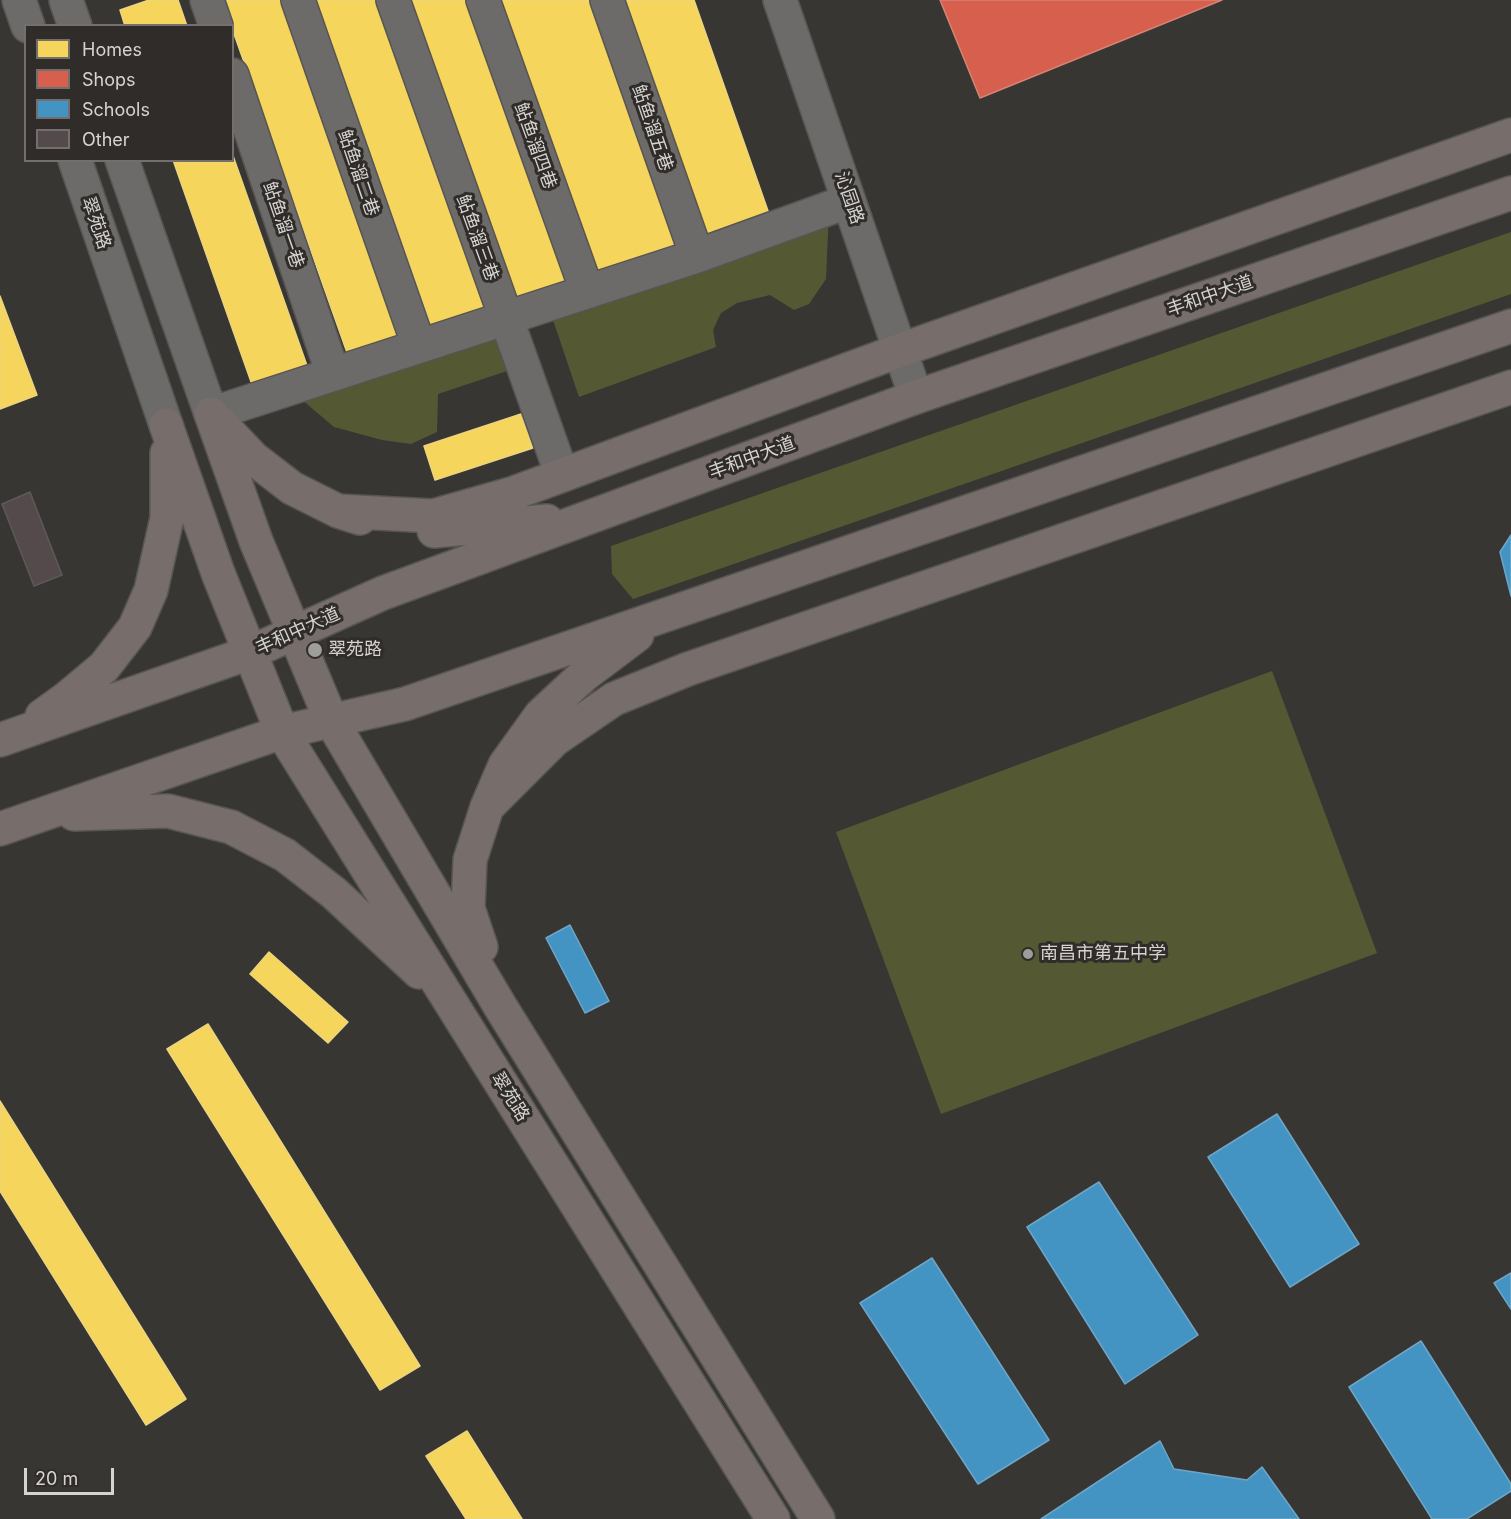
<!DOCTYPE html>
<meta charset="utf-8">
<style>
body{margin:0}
#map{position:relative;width:1511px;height:1519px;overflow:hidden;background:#383633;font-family:Inter,sans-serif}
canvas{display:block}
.legend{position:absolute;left:24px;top:24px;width:210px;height:138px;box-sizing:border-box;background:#2f2c29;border:2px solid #726f6d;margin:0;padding:8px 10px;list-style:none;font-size:18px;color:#d6d4d2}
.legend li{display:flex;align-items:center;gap:12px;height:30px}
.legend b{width:30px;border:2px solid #726f6d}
.scale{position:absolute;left:24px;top:1468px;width:90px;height:27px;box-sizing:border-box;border:3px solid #d6d4d2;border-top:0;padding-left:8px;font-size:18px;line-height:21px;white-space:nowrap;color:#d6d4d2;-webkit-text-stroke:4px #2f2c29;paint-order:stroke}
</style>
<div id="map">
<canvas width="1511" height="1519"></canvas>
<ul class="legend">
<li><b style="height:16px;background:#f6d55c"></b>Homes</li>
<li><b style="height:16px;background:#d6604d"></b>Shops</li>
<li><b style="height:16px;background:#4393c3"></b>Schools</li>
<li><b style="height:16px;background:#544a4c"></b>Other</li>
</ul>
<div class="scale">20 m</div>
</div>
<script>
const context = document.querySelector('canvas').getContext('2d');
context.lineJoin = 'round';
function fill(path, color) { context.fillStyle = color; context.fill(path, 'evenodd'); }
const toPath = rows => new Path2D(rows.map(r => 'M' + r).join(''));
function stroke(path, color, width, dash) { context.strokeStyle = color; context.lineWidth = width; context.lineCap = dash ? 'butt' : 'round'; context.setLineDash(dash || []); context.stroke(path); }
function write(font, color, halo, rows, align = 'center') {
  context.font = font + ' Inter,"Noto Sans SC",sans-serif'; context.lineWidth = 6; context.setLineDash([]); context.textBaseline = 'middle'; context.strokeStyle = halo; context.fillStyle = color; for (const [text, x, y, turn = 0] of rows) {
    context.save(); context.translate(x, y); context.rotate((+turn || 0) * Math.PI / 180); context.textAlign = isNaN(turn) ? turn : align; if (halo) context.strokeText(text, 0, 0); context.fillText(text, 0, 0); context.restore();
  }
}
fill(toPath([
 [829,209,826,279,809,304,794,310,770,295,737,303,721,313,713,330,716,347,579,397,550,311],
 [1511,232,1511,294,633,599,612,574,611,546],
 [498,324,513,369,438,394,437,432,411,444,382,440,334,427,294,393],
 [1272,671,1377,953,941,1114,836,832]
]), '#545933');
const homes = toPath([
 [149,0,178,0,187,26,125,26,120,10,149,0],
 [222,0,284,0,405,342,350,361,222,0],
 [316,0,378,0,490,318,435,337,316,0],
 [409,0,471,0,573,289,518,308,409,0],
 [498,0,597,0,683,241,594,273,498,0],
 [618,0,694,0,774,228,706,251,618,0],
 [232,153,311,377,256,396,173,160,232,160,232,153],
 [0,296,37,395,0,409,0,296],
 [521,414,533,448,435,480,424,446,521,414],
 [269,952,348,1022,328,1043,250,974,269,952],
 [208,1024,420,1366,380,1390,167,1049,208,1024],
 [0,1101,186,1399,146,1425,0,1191,0,1101],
 [467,1431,522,1519,466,1519,426,1456,467,1431]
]);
fill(homes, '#f6d55c');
stroke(homes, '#ecd57f', 1.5);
const shops = toPath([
 [940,0,1222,0,980,98,940,0]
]);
fill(shops, '#d6604d');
stroke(shops, '#d68375', 1.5);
const schools = toPath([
 [1511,535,1511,596,1500,552,1511,535],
 [570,925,609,1001,585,1013,546,938,570,925],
 [1277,1114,1359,1244,1290,1287,1208,1157,1277,1114],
 [1099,1182,1198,1335,1125,1384,1027,1227,1099,1182],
 [932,1258,1049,1440,978,1484,860,1303,932,1258],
 [1511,1273,1511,1309,1494,1283,1511,1273],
 [1421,1341,1511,1484,1511,1491,1467,1519,1432,1519,1349,1387,1421,1341],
 [1160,1441,1174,1469,1247,1480,1262,1467,1299,1519,1041,1519,1160,1441]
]);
fill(schools, '#4393c3');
stroke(schools, '#6fa6c8', 1.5);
const building = toPath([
 [30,492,62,575,34,586,2,504,30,492]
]);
fill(building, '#544a4c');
stroke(building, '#5c5a59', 1.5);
const minor = toPath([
 [19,0,28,26],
 [66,0,75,26],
 [207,0,216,26],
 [298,0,419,346],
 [393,0,562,475],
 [483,0,587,291],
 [607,0,697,256],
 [780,0,916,397],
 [232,75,333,374],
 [75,160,166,425],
 [122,160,211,414,697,256,849,201]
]);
const major = toPath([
 [211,414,256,541,331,720,500,1006,818,1519],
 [221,424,253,458,292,488,338,511,360,518],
 [166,425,218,573,282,732,773,1519],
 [338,511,433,516,514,493,901,350,1511,135],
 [434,531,547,521],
 [42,716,67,698,104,667,135,627,151,590,167,518,167,453],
 [0,740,249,653,383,593,916,397,1511,193],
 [487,807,554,740,614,699,688,669,1511,387],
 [74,814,168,811,231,827,285,855,334,893,419,972],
 [0,829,282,732,405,704,1511,326],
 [481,947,468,908,470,860,487,807,505,765,541,715,584,675,637,635]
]);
stroke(minor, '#575553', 36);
stroke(major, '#575553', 36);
stroke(minor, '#6c6b69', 33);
stroke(major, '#776d6b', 33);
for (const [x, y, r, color] of [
 [315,650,8,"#9f9d9a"],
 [1028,954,6,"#9f9d9a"]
]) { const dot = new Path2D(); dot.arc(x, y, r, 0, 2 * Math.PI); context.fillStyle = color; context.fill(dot); stroke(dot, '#2f2c29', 2); }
write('18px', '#d6d4d2', '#2f2c29', [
 ["鲇鱼溜五巷",652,128,71],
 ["鲇鱼溜四巷",535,146,70],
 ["鲇鱼溜二巷",358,173,71],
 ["沁园路",849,198,71],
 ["翠苑路",96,223,71],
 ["鲇鱼溜一巷",283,225,71],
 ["鲇鱼溜三巷",477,238,70],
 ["丰和中大道",1210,296,-19],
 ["丰和中大道",752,458,-20],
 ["丰和中大道",298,631,-24],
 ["翠苑路",510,1097,58]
]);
write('18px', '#d6d4d2', '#2f2c29', [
 ["翠苑路",328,650],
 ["南昌市第五中学",1040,954]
], 'left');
</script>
